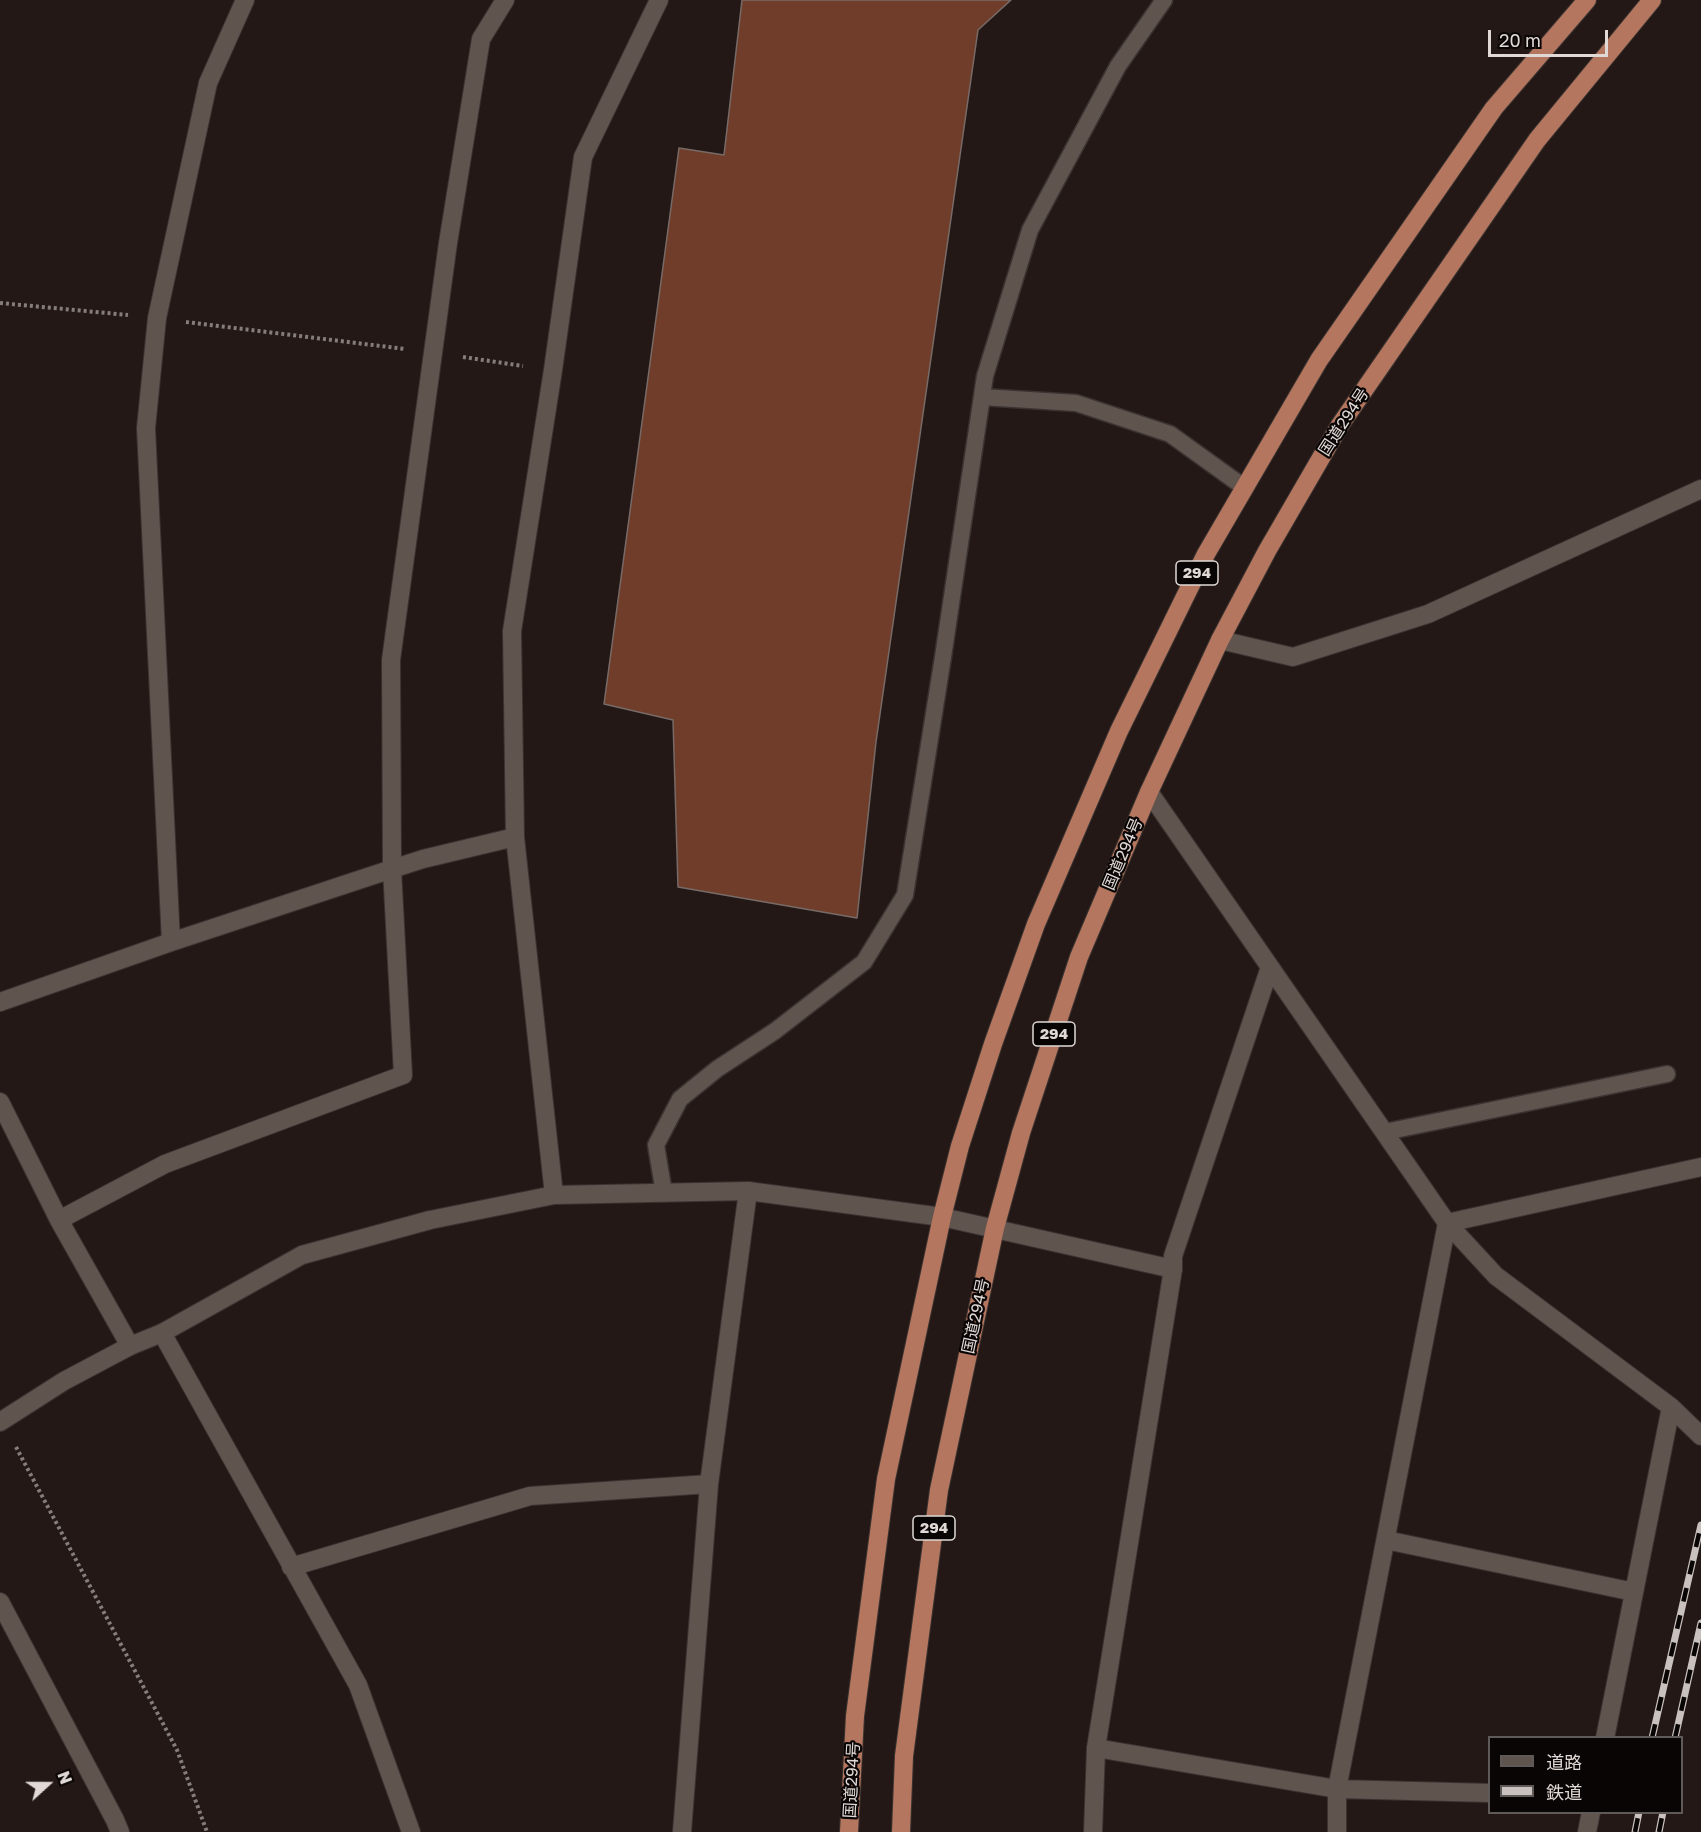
<!DOCTYPE html>
<meta charset="utf-8">
<style>
body{margin:0}
#map{position:relative;width:1701px;height:1832px;overflow:hidden;background:#231815;font-family:"Golos Text","Noto Sans JP",sans-serif}
canvas{display:block}
.legend{position:absolute;left:1488px;top:1736px;width:195px;height:78px;box-sizing:border-box;background:#090504;border:2px solid #5f5a58;margin:0;padding:8px 10px;list-style:none;font-size:18px;color:#e0d9d6}
.legend li{display:flex;align-items:center;gap:12px;height:30px}
.legend b{width:30px;border:2px solid #5f5a58}
.north{position:absolute;left:18px;top:1754px;width:60px;height:60px;-webkit-text-stroke:4px #090504;paint-order:stroke;rotate:69deg;font-size:16px;font-weight:700;line-height:24px;text-align:center;color:#e0d9d6}
.north::after{content:'';display:block;margin:auto;width:21px;height:27px;background:#e0d9d6;clip-path:polygon(50% 0,100% 100%,50% 72%,0 100%)}
.scale{position:absolute;left:1488px;top:30px;width:120px;height:27px;box-sizing:border-box;border:3px solid #e0d9d6;border-top:0;padding-left:8px;font-size:18px;line-height:21px;white-space:nowrap;color:#e0d9d6;-webkit-text-stroke:4px #090504;paint-order:stroke}
</style>
<div id="map">
<canvas width="1701" height="1832"></canvas>
<ul class="legend">
<li><b style="height:8px;background:#60544f"></b>道路</li>
<li><b style="height:8px;background:#c8c1be"></b>鉄道</li>
</ul>
<div class="north">N</div>
<div class="scale">20 m</div>
</div>
<script>
const context = document.querySelector('canvas').getContext('2d');
context.lineJoin = 'round';
function fill(path, color) { context.fillStyle = color; context.fill(path, 'evenodd'); }
const toPath = rows => new Path2D(rows.map(r => 'M' + r).join(''));
function stroke(path, color, width, dash) { context.strokeStyle = color; context.lineWidth = width; context.lineCap = dash ? 'butt' : 'round'; context.setLineDash(dash || []); context.stroke(path); }
function write(font, color, halo, rows, align = 'center') {
  context.font = font + ' "Golos Text","Noto Sans JP",sans-serif'; context.lineWidth = 4.5; context.setLineDash([]); context.textBaseline = 'middle'; context.strokeStyle = halo; context.fillStyle = color; for (const [text, x, y, turn = 0] of rows) {
    context.save(); context.translate(x, y); context.rotate((+turn || 0) * Math.PI / 180); context.textAlign = isNaN(turn) ? turn : align; if (halo) context.strokeText(text, 0, 0); context.fillText(text, 0, 0); context.restore();
  }
}
const building = toPath([
 [742,0,1011,0,978,30,876,742,857,918,678,887,673,720,604,704,679,148,724,155,742,0]
]);
fill(building, '#6f3d2a');
stroke(building, '#786b67', 1.5);
const service = toPath([
 [982,397,1076,403,1170,434,1245,488],
 [1385,1132,1667,1074],
 [664,1193,656,1145,680,1099,717,1069,775,1031,864,962,905,895,943,657,985,376,1030,230,1118,66,1164,0]
]);
const minor = toPath([
 [1220,640,1293,657,1428,614,1701,489],
 [1149,792,1447,1223,1496,1276,1671,1407,1701,1436],
 [171,942,146,428,157,318,208,83,245,0],
 [0,1002,171,942,392,869,423,859,515,837],
 [0,1102,59,1220,130,1346],
 [554,1195,515,837,512,631,553,370,583,157,659,0],
 [59,1220,165,1164,403,1075,392,869,391,660,448,243,481,39,505,0],
 [162,1333,358,1685,411,1832],
 [1386,1540,1634,1592],
 [291,1567,530,1496,709,1484],
 [1605,1738,1671,1407],
 [1096,1748,1337,1789,1490,1793],
 [682,1832,709,1484,748,1191],
 [1093,1832,1096,1748,1173,1269,1173,1256,1270,967],
 [1337,1832,1337,1789,1447,1223,1701,1167],
 [1587,1832,1591,1812]
]);
const tertiary = toPath([
 [0,1422,64,1381,130,1346,162,1333,302,1255,430,1220,554,1195,748,1191,942,1217,1173,1269],
 [0,1602,115,1820,120,1832]
]);
const trunk = toPath([
 [849,1832,855,1716,886,1479,942,1217,960,1146,993,1044,1036,924,1119,731,1206,554,1319,360,1494,108,1587,0],
 [901,1832,904,1756,939,1490,995,1228,1021,1133,1079,957,1149,792,1220,640,1267,551,1340,425,1537,140,1652,0]
]);
stroke(service, '#3b3331', 19);
stroke(minor, '#3b3331', 20);
stroke(tertiary, '#3b3331', 20);
stroke(trunk, '#3b3331', 20);
stroke(toPath([
 [0,303,128,315],
 [186,322,405,349],
 [463,357,523,366],
 [16,1447,177,1750,207,1832]
]), '#857d7a', 4, [3, 3]);
stroke(service, '#60544f', 16);
stroke(minor, '#60544f', 18);
stroke(tertiary, '#60544f', 18);
stroke(trunk, '#b4765e', 18);
const rail = toPath([
 [1652,1738,1701,1525],
 [1675,1738,1701,1623],
 [1635,1832,1639,1812],
 [1659,1832,1663,1812]
]);
stroke(rail, '#c8c1be', 7);
stroke(rail, '#090504', 4.5, [14]);
for (const [x, y, w] of [
 [1197,573,42],
 [1054,1034,42],
 [934,1528,42]
]) { const box = new Path2D(); box.roundRect(x - w / 2, y - 12, w, 24, 4.5); context.fillStyle = '#090504'; context.fill(box); stroke(box, '#e0d9d6', 1.5); }
write('bold 15px', '#e0d9d6', null, [
 ["294",1197,573],
 ["294",1054,1034],
 ["294",934,1528]
]);
write('16px', '#e0d9d6', '#090504', [
 ["国道294号",1344,422,-57],
 ["国道294号",1123,854,-67],
 ["国道294号",976,1316,-78],
 ["国道294号",852,1780,-87]
]);
</script>
